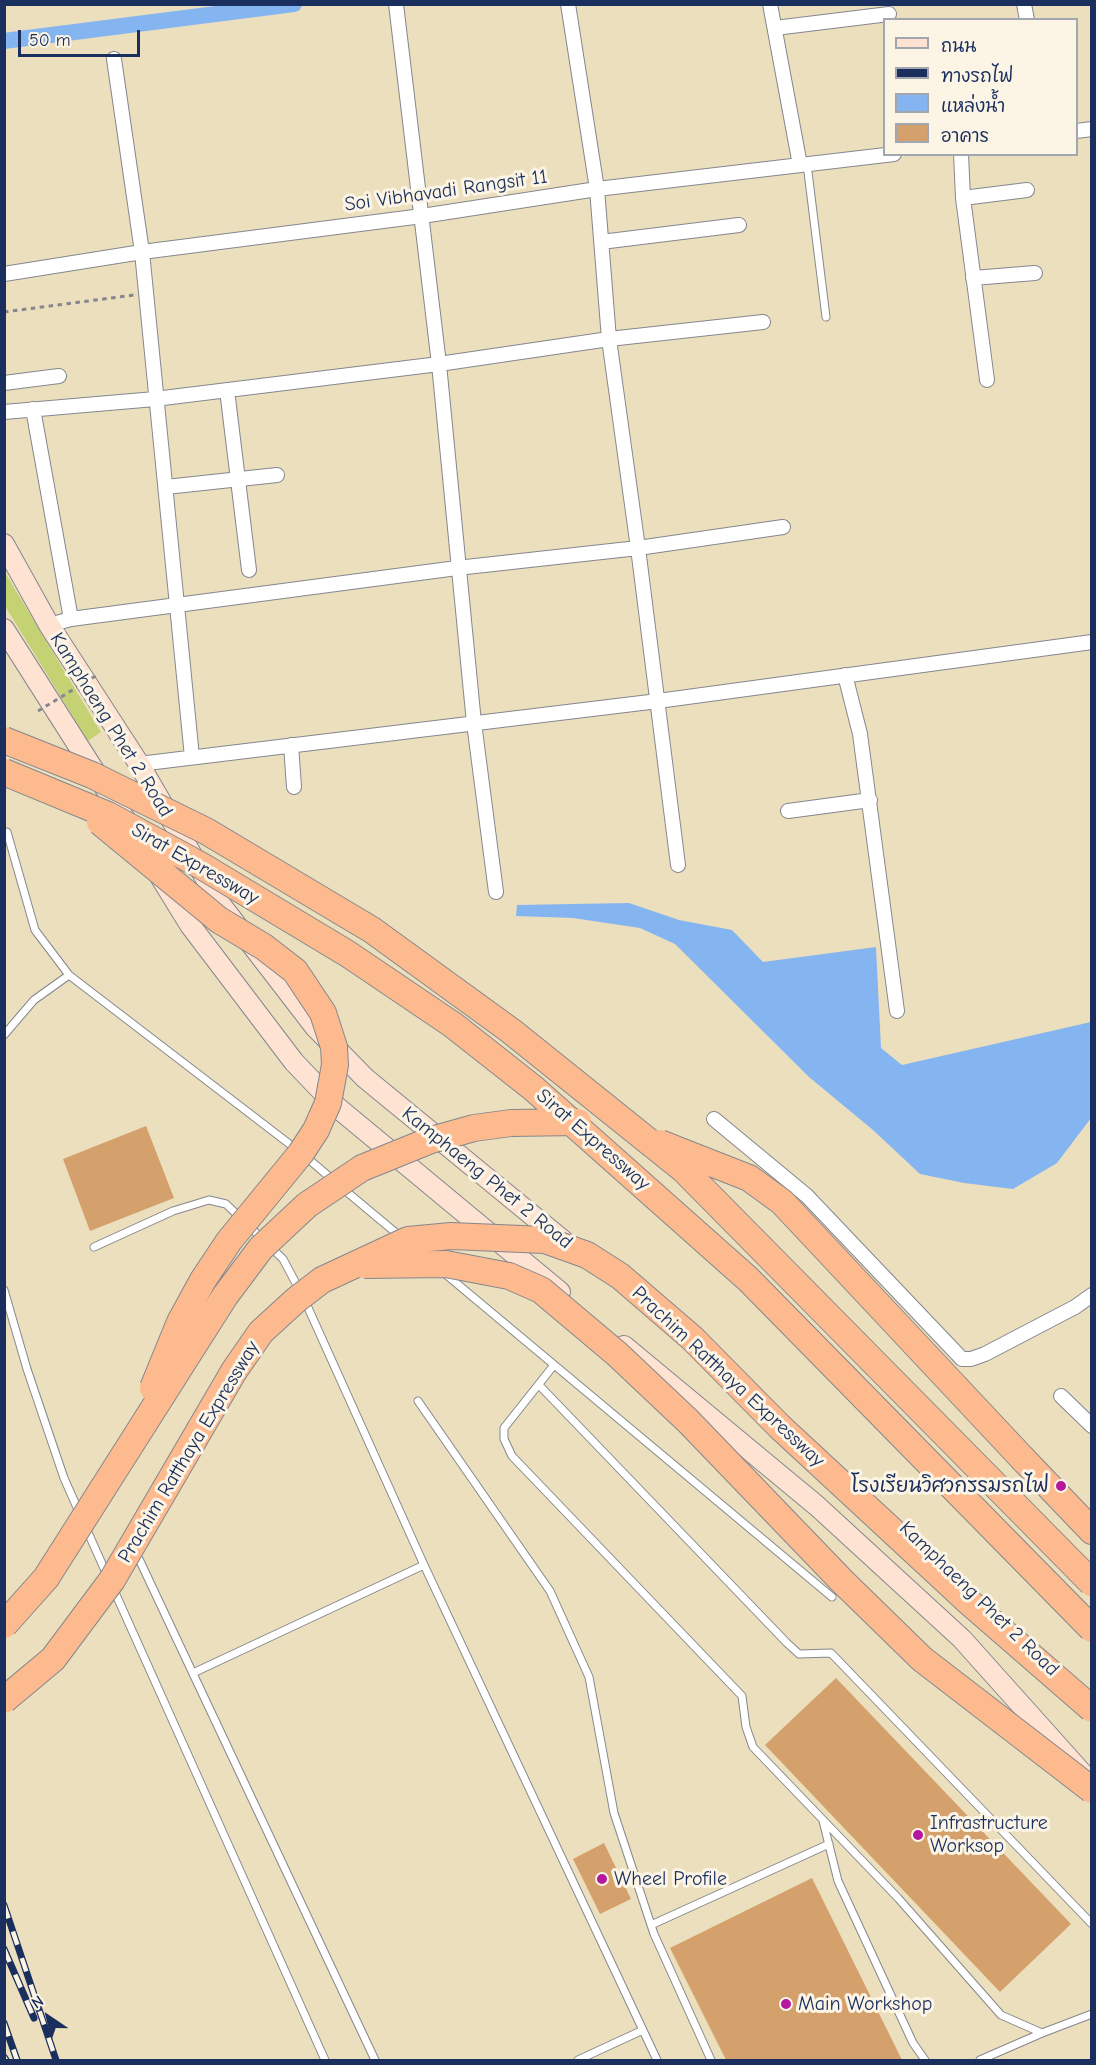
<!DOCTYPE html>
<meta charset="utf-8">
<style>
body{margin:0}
#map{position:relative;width:1096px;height:2065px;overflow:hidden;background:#ecdfbd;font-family:"Comic Neue","Playpen Sans Thai",sans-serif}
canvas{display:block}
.frame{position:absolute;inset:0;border:6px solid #1b2f5e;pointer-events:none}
.legend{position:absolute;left:883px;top:18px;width:195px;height:138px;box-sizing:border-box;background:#fcf5e5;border:2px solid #a2a6af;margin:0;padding:8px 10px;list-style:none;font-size:18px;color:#1b2f5e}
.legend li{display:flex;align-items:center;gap:12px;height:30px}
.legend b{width:30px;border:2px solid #a2a6af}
.north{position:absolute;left:18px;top:1987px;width:60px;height:60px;-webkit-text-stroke:4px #fcf5e5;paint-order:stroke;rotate:325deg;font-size:16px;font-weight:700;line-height:24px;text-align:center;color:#1b2f5e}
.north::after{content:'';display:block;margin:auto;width:21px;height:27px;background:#1b2f5e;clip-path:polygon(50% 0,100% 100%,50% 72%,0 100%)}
.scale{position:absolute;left:18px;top:30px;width:122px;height:27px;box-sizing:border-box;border:3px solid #1b2f5e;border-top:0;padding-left:8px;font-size:18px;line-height:21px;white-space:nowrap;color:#1b2f5e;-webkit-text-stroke:4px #fcf5e5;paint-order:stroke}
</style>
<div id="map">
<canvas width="1096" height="2065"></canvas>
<div class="frame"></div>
<ul class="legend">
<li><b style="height:8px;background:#fee3d2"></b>ถนน</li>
<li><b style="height:8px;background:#1b2f5e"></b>ทางรถไฟ</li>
<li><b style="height:16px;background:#85b5f1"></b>แหล่งน้ำ</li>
<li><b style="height:16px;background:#d4a06b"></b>อาคาร</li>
</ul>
<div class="north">N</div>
<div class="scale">50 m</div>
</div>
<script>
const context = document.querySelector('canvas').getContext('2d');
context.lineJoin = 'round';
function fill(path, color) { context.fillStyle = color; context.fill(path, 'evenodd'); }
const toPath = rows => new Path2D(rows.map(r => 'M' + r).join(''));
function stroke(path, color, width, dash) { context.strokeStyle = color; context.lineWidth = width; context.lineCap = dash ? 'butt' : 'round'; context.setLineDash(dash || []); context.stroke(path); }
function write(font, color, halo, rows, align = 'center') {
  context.font = font + ' "Comic Neue","Playpen Sans Thai",sans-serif'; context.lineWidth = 6; context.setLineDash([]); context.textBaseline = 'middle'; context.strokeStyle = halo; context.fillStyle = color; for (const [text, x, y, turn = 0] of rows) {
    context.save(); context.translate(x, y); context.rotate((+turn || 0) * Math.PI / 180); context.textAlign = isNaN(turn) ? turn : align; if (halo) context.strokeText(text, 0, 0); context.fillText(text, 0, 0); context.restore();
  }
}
fill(toPath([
 [4,571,101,732,88,741,5,606]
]), '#c5d274');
fill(toPath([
 [629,903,679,920,732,930,763,962,876,947,881,1048,902,1065,1091,1022,1091,1118,1057,1163,1013,1189,964,1183,920,1174,873,1130,809,1077,675,944,640,928,573,918,516,916,517,905]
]), '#85b5f1');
stroke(toPath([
 [4,41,294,4]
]), '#85b5f1', 16);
fill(toPath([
 [146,1126,174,1198,90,1231,63,1159],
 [836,1678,1071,1924,1000,1992,765,1745],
 [604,1843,631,1899,600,1914,573,1859],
 [812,1878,902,2060,726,2060,670,1948]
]), '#d4a06b');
const lane = toPath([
 [807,164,826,317],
 [7,832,35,930,69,975,296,1149],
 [4,1035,34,1000,69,975],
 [305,1156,333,1180],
 [341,1187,402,1238],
 [94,1247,173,1211,209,1200,226,1204,283,1259,300,1291],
 [443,1272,832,1597],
 [4,1290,27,1369,64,1478,79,1512],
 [305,1301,424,1565,657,2060],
 [554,1365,504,1428,504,1439,512,1456,742,1696,746,1727,753,1747,898,1898,1001,2015,1042,2033,1092,2014],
 [539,1385,787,1643,799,1654,831,1653,1092,1924],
 [418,1401,550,1591,589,1677,614,1813,654,1934,711,2060],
 [86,1528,107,1575],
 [139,1559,375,2060],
 [113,1588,325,2060],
 [193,1673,424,1565],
 [823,1821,838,1881,913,2043,925,2060],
 [651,1925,829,1844],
 [578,2060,643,2030],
 [980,2060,1042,2033]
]);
const street = toPath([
 [396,4,439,364,474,723,496,892],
 [568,4,597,189,609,339,638,548,678,865],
 [770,4,800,165],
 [1024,4,1027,20],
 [775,28,889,14],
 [114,59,142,252,192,757],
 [1076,131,1092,129],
 [961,154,963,198,987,380],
 [963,198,1027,190],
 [601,242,739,225],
 [4,274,142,252,422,216,597,189,894,154],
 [973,278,1035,273],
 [4,383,59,376],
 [227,390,249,570],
 [33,409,71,619],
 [4,412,155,399,439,364,609,339,763,322],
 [166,487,277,475],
 [49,625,71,619,457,568,638,548,783,527],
 [845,675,860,734,897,1011],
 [291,745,294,787],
 [139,764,658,701,1092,642],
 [788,811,870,800],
 [714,1119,807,1196,962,1359,971,1359,985,1354,1075,1307,1092,1295],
 [1061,1396,1092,1426]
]);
const secondary = toPath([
 [4,544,49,625,139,764,221,905,315,1027,365,1078,566,1243],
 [4,629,130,827],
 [161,878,190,925,294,1062,338,1108,560,1292],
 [624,1346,817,1506,962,1639,1082,1773]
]);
const highway = toPath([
 [1023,1459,1092,1531]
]);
stroke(lane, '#84878e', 9);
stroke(street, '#84878e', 16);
stroke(secondary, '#84878e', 22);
stroke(highway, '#84878e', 28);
stroke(toPath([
 [4,312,134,295]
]), '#84878e', 3, [4.5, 4.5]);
stroke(lane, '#fff', 7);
stroke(street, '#fff', 14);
stroke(secondary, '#fee3d2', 20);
stroke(highway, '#fcba8e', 26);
const rail = toPath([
 [4,1905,56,2060],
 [4,1949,34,2018],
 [4,2023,17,2060],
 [4,2057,6,2060]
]);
stroke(rail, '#1b2f5e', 7);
stroke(rail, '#fcf5e5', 4.5, [14]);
const highwayBridge = toPath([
 [4,740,92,775,206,831,372,930,511,1031,683,1169,1092,1583],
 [4,772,108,815,200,865,348,954,453,1025,533,1088,748,1279,1092,1629],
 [100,822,219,920,264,947,295,971,323,1013,334,1047,335,1065,328,1103,316,1130,301,1153,229,1241,203,1280,180,1322,153,1388],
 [660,1143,749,1178,782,1202,1023,1459],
 [364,1265,446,1264,509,1276,541,1290,617,1354,688,1421,842,1581,922,1659,1092,1790],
 [4,1625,46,1578,225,1296,261,1248,307,1205,362,1168,431,1140,474,1128,511,1123,578,1122],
 [4,1700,53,1659,112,1580,234,1371,261,1332,296,1300,322,1280,408,1240,451,1236,545,1240,587,1255,620,1276,692,1338,780,1427,970,1603,1092,1709]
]);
stroke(highwayBridge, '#84878e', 28, []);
stroke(toPath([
 [38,711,99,674]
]), '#84878e', 3, [4.5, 4.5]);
stroke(highwayBridge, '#fcba8e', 26);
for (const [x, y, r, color] of [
 [1061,1486,6,"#b5179e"],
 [918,1835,6,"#b5179e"],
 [602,1879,6,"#b5179e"],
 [786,2004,6,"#b5179e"]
]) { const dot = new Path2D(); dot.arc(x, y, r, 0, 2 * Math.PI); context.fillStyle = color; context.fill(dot); stroke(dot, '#fcf5e5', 2); }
write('20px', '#1b2f5e', '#fcf5e5', [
 ["Soi Vibhavadi Rangsit 11",446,191,-8],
 ["Kamphaeng Phet 2 Road",111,725,58],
 ["Sirat Expressway",195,864,30],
 ["Sirat Expressway",593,1140,41],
 ["Kamphaeng Phet 2 Road",487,1178,39],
 ["Prachim Ratthaya Expressway",728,1377,43],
 ["Prachim Ratthaya Expressway",189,1452,-59],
 ["Kamphaeng Phet 2 Road",979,1599,44]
]);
write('20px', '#1b2f5e', '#fcf5e5', [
 ["โรงเรียนวิศวกรรมรถไฟ",1049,1486,"right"],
 ["Infrastructure",930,1823],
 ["Worksop",930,1846],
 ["Wheel Profile",614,1879],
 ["Main Workshop",798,2004]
], 'left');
</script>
